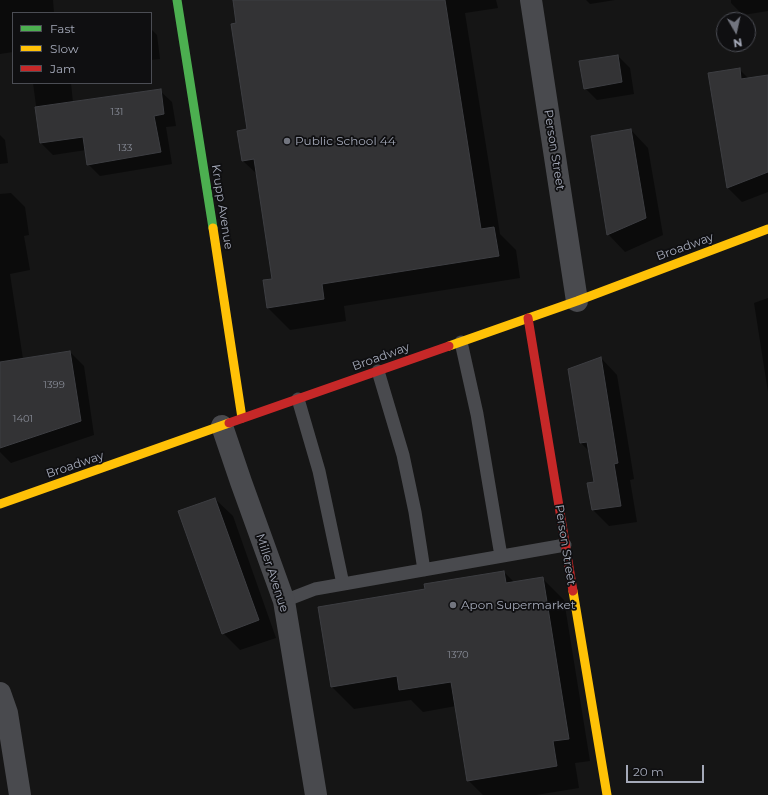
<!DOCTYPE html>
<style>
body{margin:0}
#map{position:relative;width:768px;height:795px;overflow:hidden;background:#151515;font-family:Montserrat,sans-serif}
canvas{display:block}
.legend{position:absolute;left:12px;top:12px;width:140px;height:72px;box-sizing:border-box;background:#0f0f11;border:1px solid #4b4d54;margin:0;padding:5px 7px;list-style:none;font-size:12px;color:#a4a9b8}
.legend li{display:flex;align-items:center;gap:8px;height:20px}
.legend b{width:20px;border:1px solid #4b4d54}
.north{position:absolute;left:716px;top:12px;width:40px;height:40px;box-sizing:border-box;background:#0f0f11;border:1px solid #4b4d54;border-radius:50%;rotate:171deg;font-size:11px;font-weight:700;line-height:16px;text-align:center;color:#a4a9b8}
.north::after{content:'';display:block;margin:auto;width:14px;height:18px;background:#72757f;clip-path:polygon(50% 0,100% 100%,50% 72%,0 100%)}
.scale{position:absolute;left:626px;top:765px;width:78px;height:18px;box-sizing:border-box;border:2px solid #a4a9b8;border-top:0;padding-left:5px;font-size:12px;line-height:14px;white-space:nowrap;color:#a4a9b8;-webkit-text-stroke:3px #0f0f11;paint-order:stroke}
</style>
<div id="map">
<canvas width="768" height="795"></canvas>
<ul class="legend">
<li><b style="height:5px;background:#4caf50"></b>Fast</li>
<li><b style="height:5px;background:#ffc107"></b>Slow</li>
<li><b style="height:5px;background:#c62828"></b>Jam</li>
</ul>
<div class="north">N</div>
<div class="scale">20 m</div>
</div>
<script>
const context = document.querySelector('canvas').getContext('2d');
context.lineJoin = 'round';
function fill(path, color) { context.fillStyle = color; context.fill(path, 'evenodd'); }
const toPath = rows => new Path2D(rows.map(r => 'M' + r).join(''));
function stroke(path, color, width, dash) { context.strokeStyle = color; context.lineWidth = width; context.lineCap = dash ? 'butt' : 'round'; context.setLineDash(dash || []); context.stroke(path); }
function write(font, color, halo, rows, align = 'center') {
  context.font = font + ' Montserrat,sans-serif'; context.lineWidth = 3.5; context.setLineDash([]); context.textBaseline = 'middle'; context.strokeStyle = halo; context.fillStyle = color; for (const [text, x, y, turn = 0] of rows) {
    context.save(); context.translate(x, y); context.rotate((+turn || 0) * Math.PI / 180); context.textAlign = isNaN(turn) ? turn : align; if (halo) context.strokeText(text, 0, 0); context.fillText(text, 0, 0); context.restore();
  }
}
fill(toPath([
 [0,0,53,0,54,13,13,13,13,52,0,54],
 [234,0,496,0,498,8,465,13,500,234,516,250,520,278,344,306,346,321,290,330,268,308,274,280,257,174,243,161,249,130,237,24],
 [586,0,615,0,590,4],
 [731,0,768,0,768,11,743,15,731,3],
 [151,29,157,35,160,59,151,60],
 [618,56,630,68,634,94,597,100,585,88],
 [739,69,749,79,768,76,768,192,742,202,728,188,709,74],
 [33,83,71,83,73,103,160,91,172,102,176,126,166,127,172,164,100,176,88,164,86,150,53,155,41,143],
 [631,130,648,148,663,235,625,252,608,234],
 [0,135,5,140,8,163,0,164],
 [11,193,25,207,29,235,24,236,30,270,10,274,23,359,70,352,84,366,94,435,11,463,0,452,0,194],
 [768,298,768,392,754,303],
 [601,358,617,375,634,479,630,480,637,522,609,526,593,510,595,483,590,452,581,443,569,370],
 [215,499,233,516,276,638,240,650,223,633],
 [504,572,514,582,542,578,564,600,590,761,575,763,579,788,536,795,483,795,468,780,456,706,423,712,411,700,354,709,332,687,426,590]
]), '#0007');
const building = toPath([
 [233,0,445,0,481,229,494,227,499,256,322,284,324,299,267,308,263,280,272,279,254,159,242,161,237,131,247,129,231,24,236,23,233,0],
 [618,55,622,82,584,89,579,61,618,55],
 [740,68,741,79,768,75,768,172,727,188,708,73,740,68],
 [161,89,164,114,154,116,161,152,87,165,83,137,40,143,35,107,161,89],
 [631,129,646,218,607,235,591,136,631,129],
 [70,351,81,421,0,448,0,362,70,351],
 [601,357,618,463,614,464,621,506,592,510,587,483,594,482,587,442,580,443,568,369,601,357],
 [215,498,259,620,222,634,178,511,215,498],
 [504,571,506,583,543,577,569,739,553,741,557,766,467,781,451,682,399,690,397,676,331,687,318,607,425,589,424,584,504,571]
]);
fill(building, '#333335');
stroke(building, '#3d3e42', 1);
stroke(toPath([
 [461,342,477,414,501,556],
 [378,371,403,455,415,512,424,570],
 [298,399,319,471,343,584],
 [284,601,315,589,565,545]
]), '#494a4e', 13);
stroke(toPath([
 [531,0,577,301],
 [222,426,241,482,284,601,316,795],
 [0,693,7,713,20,795]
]), '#494a4e', 22);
stroke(toPath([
 [177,0,213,228]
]), '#4caf50', 9);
stroke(toPath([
 [213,228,242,418],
 [449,346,577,301,768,229],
 [0,504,229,423],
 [573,591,607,795]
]), '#ffc107', 9);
stroke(toPath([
 [528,318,573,591],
 [229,423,449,346]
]), '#c62828', 9);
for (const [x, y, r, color] of [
 [287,141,4,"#72757f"],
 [453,605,4,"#72757f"]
]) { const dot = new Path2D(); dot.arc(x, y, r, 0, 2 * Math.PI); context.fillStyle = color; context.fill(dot); stroke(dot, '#0f0f11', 1.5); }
write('10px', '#888c97', null, [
 ["131",117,112],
 ["133",125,148],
 ["1399",54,385],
 ["1401",23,419],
 ["1370",458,655]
]);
write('12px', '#a4a9b8', '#0f0f11', [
 ["Public School 44",295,141],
 ["Apon Supermarket",461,605]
], 'left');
write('12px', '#a4a9b8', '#0f0f11', [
 ["Person Street",554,150,81],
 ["Krupp Avenue",222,207,81],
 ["Broadway",685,247,-20],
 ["Broadway",381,357,-20],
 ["Broadway",75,465,-19],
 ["Person Street",565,545,81],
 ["Miller Avenue",272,573,72]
]);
</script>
